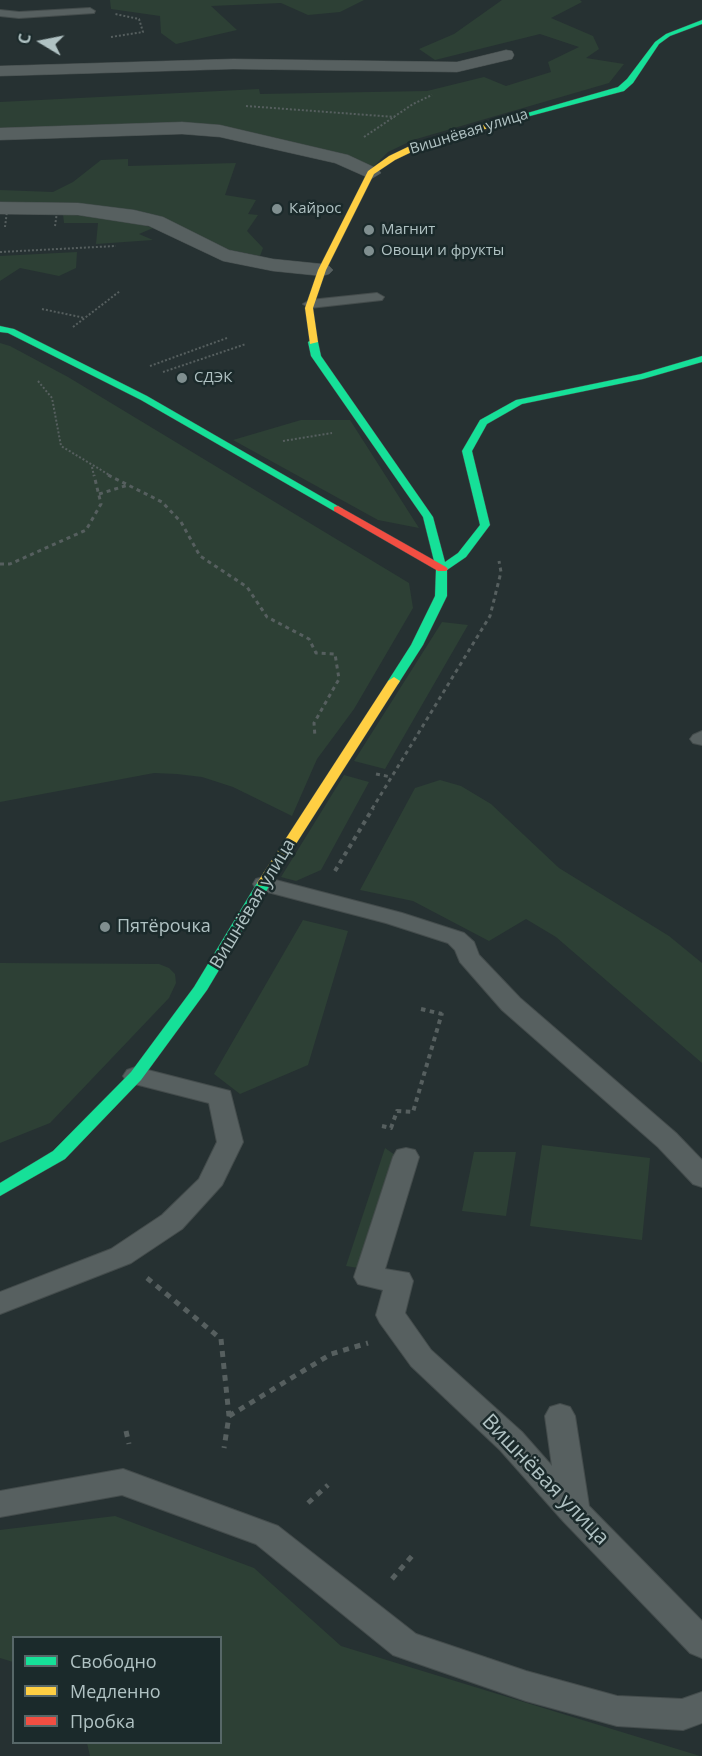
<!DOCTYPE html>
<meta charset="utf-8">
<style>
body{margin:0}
#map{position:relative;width:702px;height:1756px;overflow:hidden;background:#263132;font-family:"Open Sans",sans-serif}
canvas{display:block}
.legend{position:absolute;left:12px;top:1636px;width:210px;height:108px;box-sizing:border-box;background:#1b2a2b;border:2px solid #576768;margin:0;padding:8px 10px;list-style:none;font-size:18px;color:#b0c2c3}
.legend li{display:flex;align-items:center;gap:12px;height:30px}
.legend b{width:30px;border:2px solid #576768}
.north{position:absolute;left:12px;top:12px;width:60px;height:60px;-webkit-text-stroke:4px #1b2a2b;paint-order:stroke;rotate:280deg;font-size:16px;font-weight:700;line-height:24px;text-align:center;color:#b0c2c3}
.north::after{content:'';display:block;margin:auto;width:21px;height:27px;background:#b0c2c3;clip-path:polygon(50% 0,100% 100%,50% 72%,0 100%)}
</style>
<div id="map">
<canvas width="702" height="1756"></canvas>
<ul class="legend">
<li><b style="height:8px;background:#16e098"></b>Свободно</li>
<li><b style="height:8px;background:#ffcf43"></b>Медленно</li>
<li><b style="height:8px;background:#f24e42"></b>Пробка</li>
</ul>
<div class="north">С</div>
</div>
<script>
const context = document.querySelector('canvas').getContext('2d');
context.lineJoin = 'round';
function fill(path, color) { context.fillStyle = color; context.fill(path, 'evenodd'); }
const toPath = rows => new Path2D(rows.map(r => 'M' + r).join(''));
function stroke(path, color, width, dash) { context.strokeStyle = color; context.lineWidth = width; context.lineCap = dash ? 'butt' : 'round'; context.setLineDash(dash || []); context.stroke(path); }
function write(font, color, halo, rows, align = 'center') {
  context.font = font + ' "Open Sans",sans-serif'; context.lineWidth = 5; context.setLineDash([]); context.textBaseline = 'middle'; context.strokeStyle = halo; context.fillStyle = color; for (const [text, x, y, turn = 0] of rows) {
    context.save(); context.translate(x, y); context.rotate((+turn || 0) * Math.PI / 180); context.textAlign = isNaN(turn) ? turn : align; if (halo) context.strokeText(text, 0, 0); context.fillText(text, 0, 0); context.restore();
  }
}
fill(toPath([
 [110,0,364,0,340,12,308,15,281,3,211,6,237,30,176,44,161,33,160,16,111,9],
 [502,0,580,0,582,2,551,18,593,36,599,49,586,58,624,64,609,83,413,140,388,152,371,169,331,152,224,128,0,132,0,102,259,89,260,94,427,91,484,77,506,86,551,72,548,62,579,47,540,34,435,60,419,49,454,34],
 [128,159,128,166,236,163,225,195,256,200,248,214,258,215,247,231,263,248,260,256,230,250,180,228,0,205,0,190,53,192,73,182,101,160],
 [63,214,127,220,153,228,139,234,153,240,96,244,98,223,64,223],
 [77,252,76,268,59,276,20,268,0,281,0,256],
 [0,343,10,346,68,377,409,583,413,608,354,709,317,759,292,816,233,787,202,777,177,774,154,773,0,802],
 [301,420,350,420,419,528,378,520,233,440],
 [442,622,468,625,385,769,354,761],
 [344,775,369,782,321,870,296,881,281,877],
 [440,780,461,786,491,804,559,868,669,936,702,963,702,1063,556,937,526,919,489,941,413,901,360,890,415,788],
 [303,920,348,931,308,1065,240,1094,214,1074],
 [0,963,159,964,169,968,175,974,176,983,169,998,50,1123,0,1143],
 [542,1145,650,1158,642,1240,530,1226],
 [385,1148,395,1155,358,1268,346,1266],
 [474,1152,516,1152,506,1216,462,1211],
 [115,1516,254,1568,341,1646,700,1756,90,1756,87,1743,220,1742,220,1638,14,1638,13,1662,0,1658,0,1530]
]), '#2d4035');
const lane = toPath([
 [90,8,95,11,94,13,19,18,0,16,0,10,19,12,90,8],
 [377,293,384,297,382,300,310,308,303,304,310,300,377,293],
 [702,731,702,745,693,743,690,739,693,735,702,731],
 [264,877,402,913,464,933,474,942,479,955,520,998,676,1133,702,1160,702,1187,693,1184,658,1147,502,1010,460,962,455,950,448,943,386,923,256,889,253,884,256,879,264,877],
 [136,1067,230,1091,243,1142,222,1185,182,1229,131,1263,0,1314,0,1292,111,1249,162,1215,199,1179,217,1142,209,1103,127,1082,123,1076,127,1070,136,1067],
 [406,1148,415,1150,419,1157,385,1269,409,1273,413,1281,405,1313,431,1350,522,1432,552,1466,545,1416,550,1407,560,1404,570,1407,575,1416,589,1506,702,1621,702,1658,690,1653,563,1521,500,1450,411,1366,380,1323,376,1315,383,1290,358,1284,354,1277,393,1157,397,1150,406,1148],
 [123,1469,278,1526,416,1634,526,1671,617,1696,682,1699,702,1692,702,1723,683,1730,617,1726,526,1701,393,1655,256,1544,122,1495,0,1517,0,1491,123,1469]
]);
const street = toPath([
 [506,50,512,51,514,55,512,59,457,72,233,69,0,76,0,66,233,59,457,62,506,50],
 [182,122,220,125,348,155,378,169,381,173,371,179,335,163,220,137,182,134,0,140,0,128,182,122],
 [0,202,78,203,134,210,163,217,229,250,273,259,322,264,329,266,333,270,329,274,322,276,273,271,223,261,149,226,78,215,0,214,0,202]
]);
const fast = toPath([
 [702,20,702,24,670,36,659,44,633,83,624,91,500,124,496,122,618,87,627,79,655,42,666,34,702,20],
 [0,326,14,329,147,396,343,509,342,511,334,511,141,400,8,333,0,332,0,326],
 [313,339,318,342,321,356,433,517,445,562,458,553,480,525,462,451,480,420,516,400,641,374,702,356,702,362,643,379,522,404,487,424,472,451,490,525,466,557,447,570,447,596,423,645,398,684,394,685,388,681,411,645,435,596,436,569,423,517,311,356,308,342,313,339],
 [264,879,271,883,207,990,141,1080,65,1159,0,1196,0,1183,53,1151,131,1072,194,987,257,883,264,879]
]);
const slow = toPath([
 [500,120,503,120,503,124,422,147,395,160,374,174,326,270,313,308,318,342,310,344,305,308,318,270,368,171,389,156,416,143,500,120],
 [394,677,400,681,271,883,269,886,259,886,257,883,388,681,394,677]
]);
const jam = toPath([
 [338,506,446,567,448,569,446,571,438,571,334,511,334,507,338,506]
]);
stroke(lane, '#444c4c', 2);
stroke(street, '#444c4c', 1);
stroke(fast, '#444c4c', 1);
stroke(slow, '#444c4c', 1);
stroke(jam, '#444c4c', 1);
stroke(toPath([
 [111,37,143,32,139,19,115,14],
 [246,106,395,117],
 [364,137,413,104,432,95],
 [0,252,116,246],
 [42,309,85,318],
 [73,327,120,291],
 [150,366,227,338],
 [163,372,246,344],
 [38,381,52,398,61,446,111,476],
 [283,441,332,433],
 [92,467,94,476]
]), '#565f5f', 2, [2, 2]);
stroke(toPath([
 [108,475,162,502,181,522,200,556,247,587,267,617,309,639,316,653,335,654,339,679,314,723,315,737],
 [99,494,128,485],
 [0,564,10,564,86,530,101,504,94,475],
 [376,774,391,777],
 [372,809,490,616,501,572,499,561]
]), '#565f5f', 3, [4, 4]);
stroke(toPath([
 [335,871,373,808],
 [421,1009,442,1014],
 [382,1126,391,1128,397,1111,413,1112,442,1013]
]), '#565f5f', 4, [4.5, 4.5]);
stroke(toPath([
 [147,1278,221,1339,229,1416,224,1448],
 [229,1416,331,1354,368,1343],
 [126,1431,129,1444],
 [308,1503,328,1485],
 [392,1579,412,1556]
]), '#565f5f', 5, [6, 6]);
fill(lane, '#576060');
fill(street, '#576060');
fill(fast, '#16e098');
fill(slow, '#ffcf43');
fill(jam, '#f24e42');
stroke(toPath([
 [55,226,57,212],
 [5,227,7,211]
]), '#565f5f', 2, [2, 2]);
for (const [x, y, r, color] of [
 [277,209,6,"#808f90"],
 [369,230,6,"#808f90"],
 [369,251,6,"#808f90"],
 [182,378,6,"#808f90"],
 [105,927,6,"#808f90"]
]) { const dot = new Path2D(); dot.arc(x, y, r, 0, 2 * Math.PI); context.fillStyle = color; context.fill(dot); stroke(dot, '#1b2a2b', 2); }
write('15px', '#b0c2c3', '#1b2a2b', [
 ["Вишнёвая улица",469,132,-17]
]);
write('15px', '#b0c2c3', '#1b2a2b', [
 ["Кайрос",289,209],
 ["Магнит",381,230],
 ["Овощи и фрукты",381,251],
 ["СДЭК",194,378]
], 'left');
write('18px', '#b0c2c3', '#1b2a2b', [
 ["Вишнёвая улица",253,904,-59]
]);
write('18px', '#b0c2c3', '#1b2a2b', [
 ["Пятёрочка",117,927]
], 'left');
write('21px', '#b0c2c3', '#1b2a2b', [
 ["Вишнёвая улица",545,1480,46]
]);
</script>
